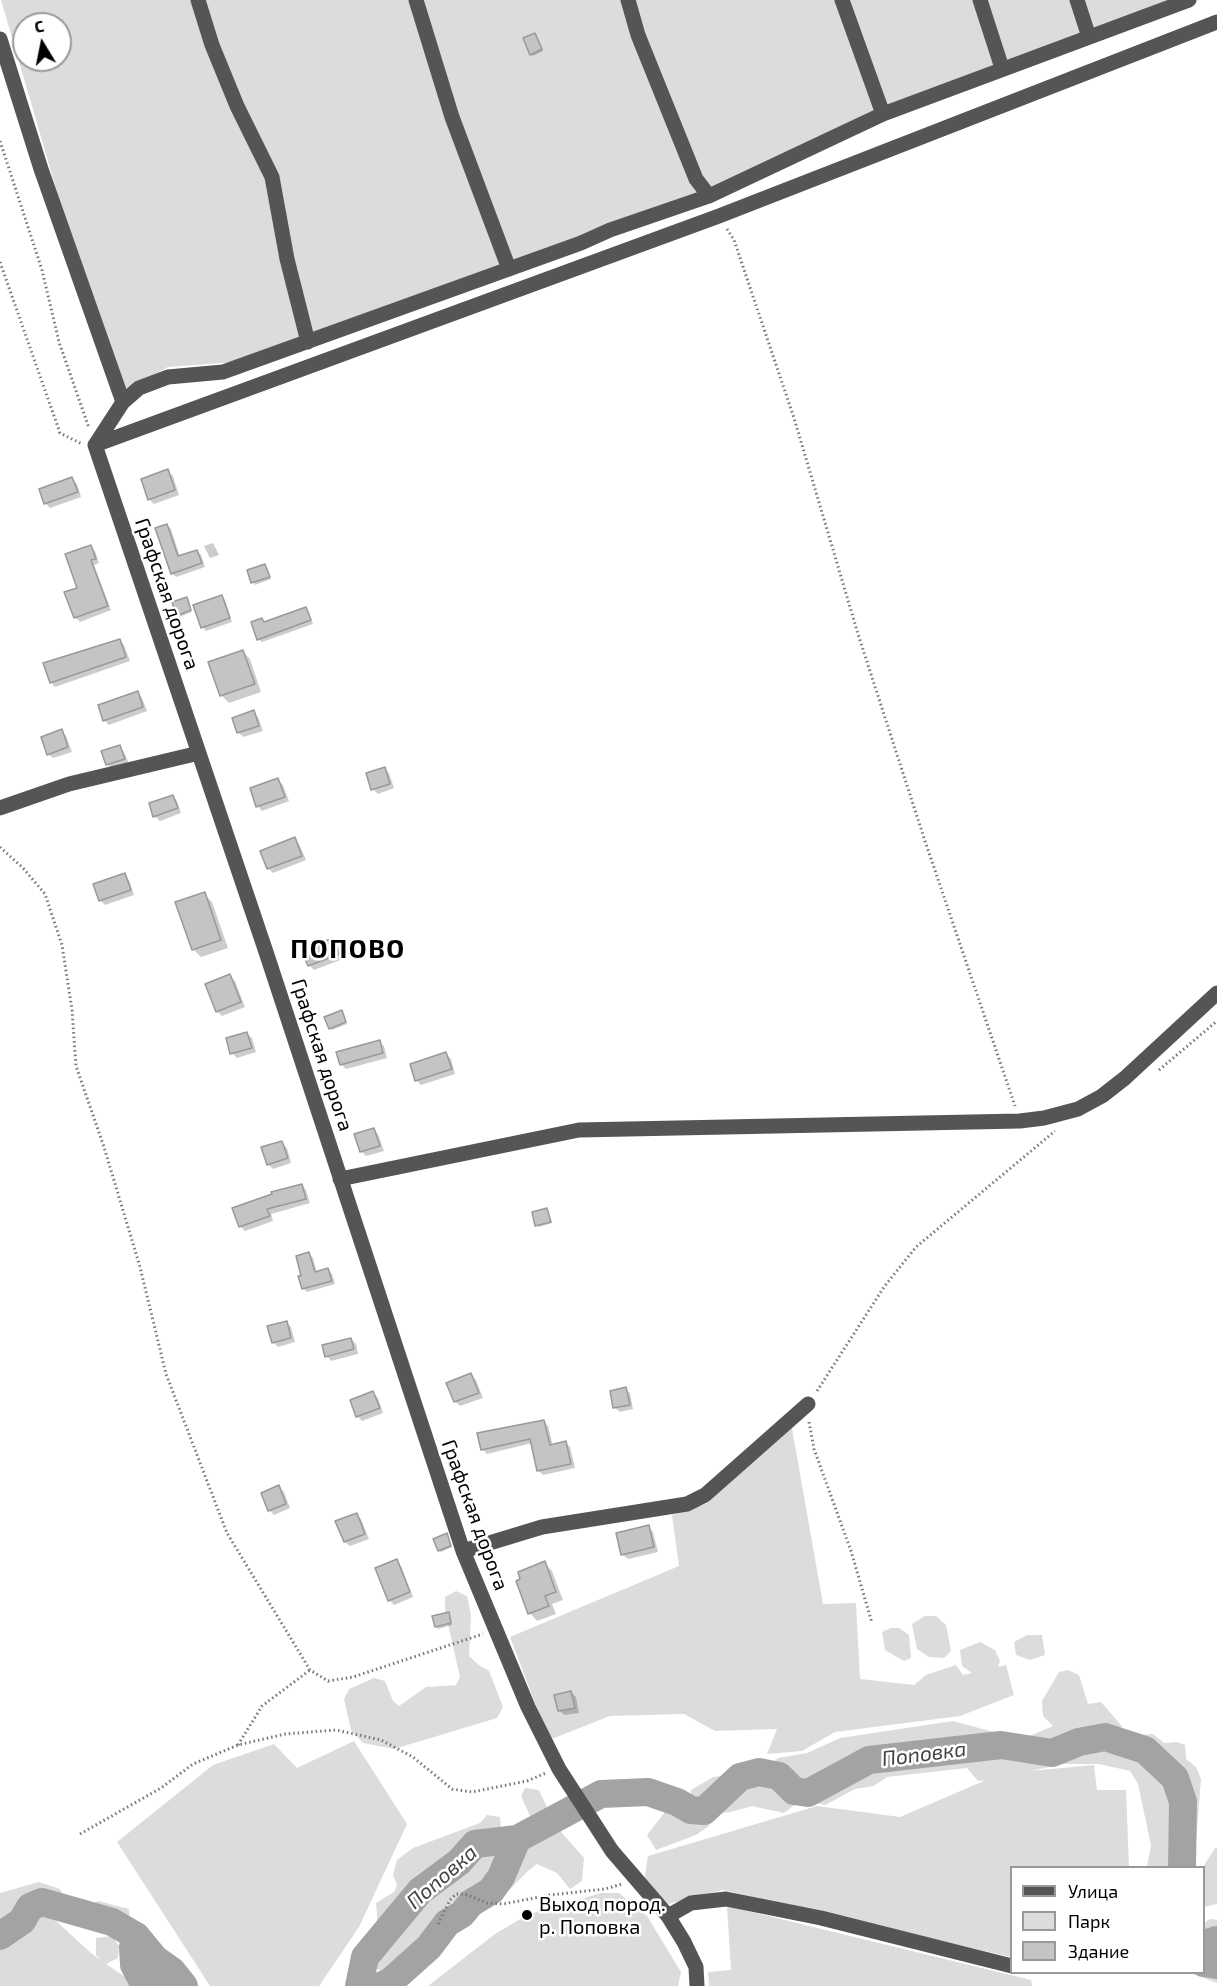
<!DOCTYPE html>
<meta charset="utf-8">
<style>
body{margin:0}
#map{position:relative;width:1217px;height:1986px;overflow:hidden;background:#fff;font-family:"Exo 2",sans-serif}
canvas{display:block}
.legend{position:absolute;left:1010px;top:1866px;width:195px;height:108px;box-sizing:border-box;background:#fff;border:2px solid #999;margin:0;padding:8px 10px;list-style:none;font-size:18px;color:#000}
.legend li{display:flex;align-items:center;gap:12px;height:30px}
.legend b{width:30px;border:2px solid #999}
.north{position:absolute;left:12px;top:12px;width:60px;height:60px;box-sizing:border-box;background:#fff;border:2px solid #999;border-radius:50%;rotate:350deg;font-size:16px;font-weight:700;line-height:24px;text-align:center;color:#000}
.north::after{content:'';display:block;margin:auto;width:21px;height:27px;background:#000;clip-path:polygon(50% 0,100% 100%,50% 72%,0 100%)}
</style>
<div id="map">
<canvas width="1217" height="1986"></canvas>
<ul class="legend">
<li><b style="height:8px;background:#555"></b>Улица</li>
<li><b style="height:16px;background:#dcdcdc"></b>Парк</li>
<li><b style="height:16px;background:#c4c4c4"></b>Здание</li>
</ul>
<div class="north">С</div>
</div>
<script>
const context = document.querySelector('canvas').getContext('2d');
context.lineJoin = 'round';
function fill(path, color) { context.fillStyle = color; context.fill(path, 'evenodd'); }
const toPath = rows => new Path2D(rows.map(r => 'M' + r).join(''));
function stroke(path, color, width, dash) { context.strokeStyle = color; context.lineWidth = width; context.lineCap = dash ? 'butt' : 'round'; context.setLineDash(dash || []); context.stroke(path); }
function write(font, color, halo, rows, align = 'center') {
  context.font = font + ' "Exo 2",sans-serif'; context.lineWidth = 5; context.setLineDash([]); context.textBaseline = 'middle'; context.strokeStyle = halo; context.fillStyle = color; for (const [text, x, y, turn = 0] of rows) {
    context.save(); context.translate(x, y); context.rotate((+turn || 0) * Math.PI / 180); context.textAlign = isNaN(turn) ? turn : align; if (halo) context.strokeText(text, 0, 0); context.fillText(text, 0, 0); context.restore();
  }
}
fill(toPath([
 [1,0,1171,0,708,189,236,362,168,367,116,394],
 [24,24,60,24,60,60,24,60],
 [791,1423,823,1604,856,1603,860,1679,914,1685,926,1675,956,1665,963,1675,972,1673,962,1666,960,1650,980,1642,995,1650,1000,1661,998,1667,1006,1665,1014,1695,960,1716,835,1732,802,1751,767,1754,777,1729,715,1731,684,1714,610,1716,549,1740,510,1637,679,1566,672,1515,706,1504],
 [456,1591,467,1596,471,1615,469,1656,480,1666,489,1671,503,1707,497,1718,394,1749,363,1743,351,1730,344,1699,349,1689,374,1678,385,1681,393,1701,399,1706,426,1687,456,1685,460,1677,445,1611,445,1597],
 [925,1616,936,1616,946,1625,951,1651,944,1658,929,1657,917,1649,912,1624],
 [891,1628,899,1628,909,1635,911,1658,904,1661,885,1650,882,1632],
 [1027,1635,1042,1635,1045,1655,1030,1660,1016,1655,1014,1642],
 [1068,1670,1079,1675,1088,1704,1101,1702,1121,1725,1126,1740,1134,1742,1140,1735,1153,1734,1164,1743,1177,1742,1185,1745,1186,1759,1196,1767,1201,1779,1194,1867,1147,1867,1151,1845,1138,1784,1130,1771,1099,1764,1064,1764,1030,1771,1094,1765,1097,1790,1126,1790,1129,1867,1012,1868,1011,1957,723,1890,668,1904,644,1882,648,1856,817,1806,900,1817,986,1780,978,1781,967,1768,887,1777,874,1786,855,1789,825,1805,801,1800,784,1813,752,1806,731,1812,712,1814,709,1826,696,1835,656,1850,647,1835,668,1808,685,1808,691,1802,691,1790,713,1777,733,1774,763,1780,770,1777,769,1766,778,1758,807,1753,840,1738,953,1721,994,1732,1027,1737,1053,1726,1043,1716,1042,1701,1059,1672],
 [354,1741,407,1824,359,1927,319,1986,210,1986,117,1842,213,1765,274,1744,297,1768],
 [525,1788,539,1790,555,1825,584,1858,582,1881,570,1889,557,1873,537,1864,529,1870,509,1890,488,1903,469,1895,448,1905,433,1918,434,1939,391,1975,377,1969,378,1930,376,1903,394,1892,397,1885,393,1875,397,1860,413,1848,480,1823,487,1815,500,1817,501,1831,506,1841,513,1840,518,1827,531,1818,521,1796],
 [1215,1848,1217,1848,1217,1904,1204,1907,1203,1867],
 [39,1882,60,1889,68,1903,60,1917,54,1919,91,1953,102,1961,96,1955,96,1938,112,1936,119,1946,118,1958,106,1964,134,1983,142,1960,157,1953,178,1964,192,1986,0,1986,0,1942,5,1937,0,1940,0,1893],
 [601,1893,619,1893,647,1916,681,1972,678,1986,428,1986,495,1934,527,1915],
 [82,1901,90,1905,98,1901,129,1909,130,1919,119,1924,86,1919,78,1916,77,1907],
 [727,1906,1031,1980,1032,1986,709,1986,708,1972,731,1970],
 [1210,1919,1217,1920,1217,1983,1190,1973,1204,1972,1204,1923]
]), '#dcdcdc');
fill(toPath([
 [535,35,543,51,533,56,531,54],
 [168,471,173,476,179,495,154,504,149,499],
 [72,479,77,484,81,497,50,508,45,503],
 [167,525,171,529,180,557,197,551,201,555,205,567,176,577,172,573],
 [213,543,219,555,210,558,204,546],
 [90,547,95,551,99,563,94,565,111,610,80,622,75,617,79,588],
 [265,565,271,579,255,585,249,571],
 [221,597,225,600,232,622,206,631,203,627],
 [187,599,192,612,179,617,178,615],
 [306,609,309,612,313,624,262,642,258,639,262,620,265,623],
 [120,641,124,645,130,661,55,687,51,682],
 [242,651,250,659,261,692,229,703,221,695],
 [138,693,142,698,147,711,109,725,104,720],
 [253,712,258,717,263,731,243,737,239,733,234,719],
 [62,731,66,736,72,752,53,758,48,754],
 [120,747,124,752,129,764,112,769,107,764],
 [384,768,389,773,394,788,378,794,373,789],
 [278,780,283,785,289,801,262,811,258,806],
 [173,796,177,801,181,813,160,821,155,816],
 [295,839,299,844,306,860,273,873,268,868],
 [124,875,129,880,134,895,105,905,100,900],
 [204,894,212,902,228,948,201,957,193,949],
 [332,940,337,944,343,959,314,970,309,965],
 [230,976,235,981,245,1007,222,1016,217,1011],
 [342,1012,347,1024,332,1030,330,1028],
 [247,1034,252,1038,256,1052,237,1058,232,1053],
 [379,1042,384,1046,387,1058,346,1069,341,1064],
 [446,1054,451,1059,455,1074,421,1085,416,1080],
 [374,1130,378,1134,384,1151,366,1156,361,1151],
 [282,1143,287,1148,291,1163,273,1169,268,1164],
 [301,1185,306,1190,310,1203,271,1214,273,1221,245,1231,240,1226],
 [547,1210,552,1223,539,1227,537,1225],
 [309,1254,313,1258,317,1273,328,1270,332,1274,335,1284,307,1292,303,1288,303,1277],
 [286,1322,291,1327,295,1342,278,1347,273,1342],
 [351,1339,356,1344,358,1354,331,1361,327,1356],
 [471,1375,476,1380,483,1398,460,1406,455,1401],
 [625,1389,630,1393,633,1409,620,1412,615,1408],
 [373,1393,378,1398,383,1413,362,1421,357,1416],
 [544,1421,548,1426,553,1446,566,1443,570,1447,575,1468,543,1475,538,1470,532,1443,487,1454,482,1449],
 [279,1487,284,1492,290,1508,274,1515,269,1510],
 [356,1514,361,1519,369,1539,350,1546,345,1542],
 [648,1527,653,1532,658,1552,628,1559,623,1555],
 [447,1535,452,1547,441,1552,439,1550],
 [396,1561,401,1566,413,1597,394,1605,389,1600],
 [544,1563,552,1571,563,1600,552,1604,556,1614,537,1621,530,1613],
 [448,1613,452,1625,438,1629,436,1627],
 [571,1692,576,1697,579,1713,564,1715,559,1710]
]), '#0003');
stroke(toPath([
 [0,1936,22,1921,30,1907,42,1902,112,1922,136,1936,133,1947,134,1965,142,1980,152,1986],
 [136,1936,155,1959,172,1971,184,1986],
 [1204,1944,1217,1940],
 [1204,1963,1217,1965],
 [359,1986,365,1957,420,1891,459,1862,475,1844,517,1839,601,1794,648,1792,677,1802,691,1810,704,1811,740,1777,759,1772,779,1776,794,1791,808,1793,869,1760,1001,1745,1052,1753,1079,1742,1105,1737,1145,1750,1175,1778,1183,1802,1182,1868],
 [380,1986,390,1982,429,1947,447,1923,462,1914,471,1903,491,1891,501,1877,517,1839]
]), '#a3a3a3', 28);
const building = toPath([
 [535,33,542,49,530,55,523,38,535,33],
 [168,469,175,490,148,500,141,479,168,469],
 [72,477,78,492,44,504,39,489,72,477],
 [167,524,178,556,197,550,202,563,171,574,155,528,167,524],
 [91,545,96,559,91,560,108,606,74,618,64,592,77,588,65,554,91,545],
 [265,564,270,577,251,583,247,570,265,564],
 [222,595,230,618,201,628,193,605,222,595],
 [187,597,191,610,176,616,172,602,187,597],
 [306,607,311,620,257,640,251,622,262,618,264,622,306,607],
 [120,639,126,657,50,683,43,663,120,639],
 [243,650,255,684,220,696,208,662,243,650],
 [138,691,143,707,103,721,98,705,138,691],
 [254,710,259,726,237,733,232,718,254,710],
 [62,729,68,747,47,755,41,737,62,729],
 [120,745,125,759,106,765,101,751,120,745],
 [385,767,390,784,371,790,366,773,385,767],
 [278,778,285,797,256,807,250,788,278,778],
 [173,795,178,808,153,817,149,803,173,795],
 [295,837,302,856,267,869,260,851,295,837],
 [125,873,131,890,99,901,93,884,125,873],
 [205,892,221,940,192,950,175,902,205,892],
 [333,938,339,954,308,966,301,950,333,938],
 [230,974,241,1002,216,1012,205,984,230,974],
 [342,1010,346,1022,329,1029,324,1017,342,1010],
 [247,1032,252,1048,230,1054,226,1038,247,1032],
 [380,1040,383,1053,340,1065,336,1052,380,1040],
 [446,1052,452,1069,415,1081,410,1064,446,1052],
 [374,1128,380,1146,360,1152,354,1134,374,1128],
 [282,1141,288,1158,267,1165,261,1147,282,1141],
 [302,1184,306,1199,267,1209,270,1216,239,1227,232,1208,272,1194,271,1192,302,1184],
 [547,1208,551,1222,535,1226,532,1212,547,1208],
 [309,1252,315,1272,328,1268,332,1281,302,1289,298,1276,301,1276,296,1256,309,1252],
 [287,1321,291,1338,272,1343,267,1326,287,1321],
 [351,1338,354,1349,325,1357,322,1345,351,1338],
 [471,1373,479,1393,454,1402,446,1383,471,1373],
 [626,1387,630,1405,613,1408,610,1391,626,1387],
 [373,1391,380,1408,356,1417,350,1400,373,1391],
 [544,1420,550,1445,566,1441,571,1464,537,1471,530,1439,481,1450,477,1433,544,1420],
 [279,1485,286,1504,268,1511,261,1493,279,1485],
 [357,1513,365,1534,344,1542,335,1521,357,1513],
 [649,1525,654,1547,621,1555,616,1533,649,1525],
 [447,1533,451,1546,438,1551,433,1539,447,1533],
 [397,1559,410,1592,388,1601,375,1568,397,1559],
 [545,1561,556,1592,545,1596,549,1606,528,1614,516,1581,520,1579,518,1572,545,1561],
 [449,1612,451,1623,435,1627,432,1616,449,1612],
 [571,1691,575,1708,558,1711,554,1695,571,1691]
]);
fill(building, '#c4c4c4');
stroke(building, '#999', 1.5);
stroke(toPath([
 [0,141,42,270,59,342,89,428],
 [727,229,734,240,794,418,858,634,924,838,1015,1106],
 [0,262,60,433,82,444],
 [0,847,23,868,45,894,62,945,72,1010,76,1066,104,1147,140,1267,166,1374,227,1533,310,1670,328,1681,353,1677,483,1634],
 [1159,1070,1217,1021],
 [817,1391,884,1287,916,1247,1055,1131],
 [809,1422,814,1449,851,1551,872,1623],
 [238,1745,262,1706,310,1670],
 [80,1834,161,1788,193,1764,238,1745,285,1734,336,1730,381,1740,413,1757,452,1789,472,1792,527,1781,546,1773],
 [438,1924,450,1900,456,1894,465,1894,487,1903,503,1904,550,1895,605,1889,622,1884]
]), '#777', 3, [1.5, 3]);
stroke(toPath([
 [198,0,212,45,237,106,272,177,287,259,308,342],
 [416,0,452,117,509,269],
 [628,0,638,35,696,179,709,196],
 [842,0,883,114],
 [980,0,1002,68],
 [1077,0,1089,37],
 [0,39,41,169,123,402],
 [95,445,266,952,463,1551,528,1707,559,1769,612,1851,668,1916,684,1942,696,1967,697,1986],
 [95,445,719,216,1217,22],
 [95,445,123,402,139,388,168,377,223,372,581,243,610,230,709,196,883,114,1189,0],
 [0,808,69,784,199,753],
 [340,1179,579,1130,1020,1121,1044,1118,1078,1109,1102,1096,1125,1078,1217,993],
 [463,1551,542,1527,687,1504,705,1495,808,1404],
 [668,1916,691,1903,726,1899,821,1918,1012,1966]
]), '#555', 15);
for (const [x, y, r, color] of [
 [527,1915,6,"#000"]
]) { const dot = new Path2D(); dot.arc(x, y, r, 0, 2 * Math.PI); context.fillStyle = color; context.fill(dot); stroke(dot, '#fff', 2); }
write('20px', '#000', '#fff', [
 ["Графская дорога",167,594,71],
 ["Графская дорога",322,1055,72],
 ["Графская дорога",475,1515,70]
]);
write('20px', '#000', '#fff', [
 ["Выход пород.",539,1904],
 ["р. Поповка",539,1927]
], 'left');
write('italic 21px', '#444', '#fff', [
 ["Поповка",924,1754,-7],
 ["Поповка",442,1877,-41]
]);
context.letterSpacing = '1.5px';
write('bold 26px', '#000', '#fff', [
 ["ПОПОВО",348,949]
]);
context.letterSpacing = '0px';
</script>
